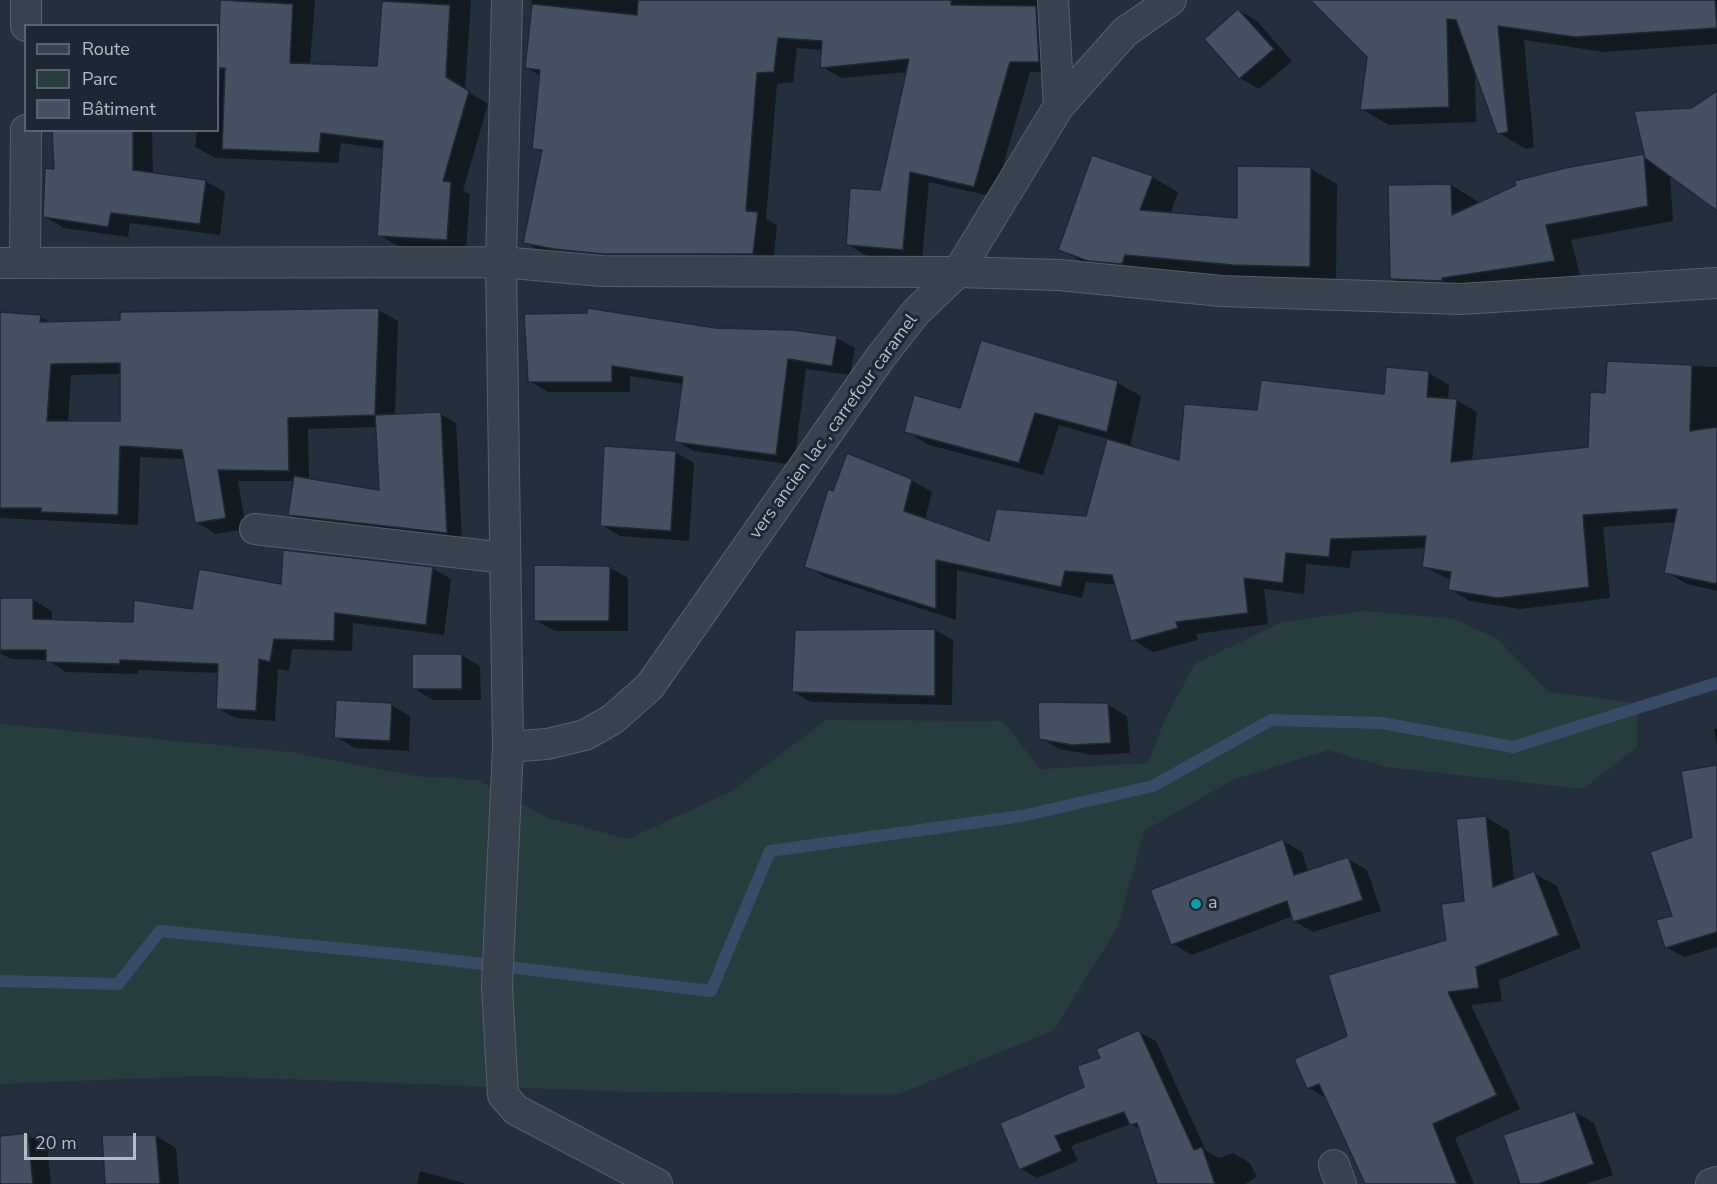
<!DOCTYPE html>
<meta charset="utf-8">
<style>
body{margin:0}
#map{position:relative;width:1717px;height:1184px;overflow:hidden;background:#242f3e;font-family:"Nunito Sans",sans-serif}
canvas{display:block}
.legend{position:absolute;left:24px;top:24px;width:195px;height:108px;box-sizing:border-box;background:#1d2633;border:2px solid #59626f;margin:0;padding:8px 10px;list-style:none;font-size:18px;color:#b4bcc9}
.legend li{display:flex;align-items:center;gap:12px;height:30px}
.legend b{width:30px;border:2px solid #59626f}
.scale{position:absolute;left:24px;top:1133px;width:112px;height:27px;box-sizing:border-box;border:3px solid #b4bcc9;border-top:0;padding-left:8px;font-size:18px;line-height:21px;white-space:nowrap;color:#b4bcc9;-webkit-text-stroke:4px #1d2633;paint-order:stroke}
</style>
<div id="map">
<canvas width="1717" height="1184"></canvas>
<ul class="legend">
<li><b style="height:8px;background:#38414e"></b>Route</li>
<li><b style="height:16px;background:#263c3f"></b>Parc</li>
<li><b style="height:16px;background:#455162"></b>Bâtiment</li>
</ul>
<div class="scale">20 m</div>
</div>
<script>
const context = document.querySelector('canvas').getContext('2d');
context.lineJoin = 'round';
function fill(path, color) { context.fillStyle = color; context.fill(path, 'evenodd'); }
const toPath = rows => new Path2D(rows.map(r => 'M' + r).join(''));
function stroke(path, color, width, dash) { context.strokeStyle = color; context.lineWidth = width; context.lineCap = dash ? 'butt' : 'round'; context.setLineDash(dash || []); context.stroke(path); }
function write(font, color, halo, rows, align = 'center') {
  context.font = font + ' "Nunito Sans",sans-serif'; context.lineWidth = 6; context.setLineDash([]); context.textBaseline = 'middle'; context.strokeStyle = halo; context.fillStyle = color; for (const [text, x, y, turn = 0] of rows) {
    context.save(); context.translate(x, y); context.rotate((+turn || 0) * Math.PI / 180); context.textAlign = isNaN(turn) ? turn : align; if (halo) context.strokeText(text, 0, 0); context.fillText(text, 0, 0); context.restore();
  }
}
fill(toPath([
 [1364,611,1455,619,1497,639,1549,692,1637,703,1637,747,1583,789,1386,767,1328,750,1233,780,1144,831,1118,926,1054,1030,899,1094,634,1092,203,1076,0,1084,0,724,290,752,416,776,477,780,548,818,628,839,730,792,826,720,1003,721,1040,769,1148,763,1166,717,1195,664,1282,622]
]), '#263c3f');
fill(toPath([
 [222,0,315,0,310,65,379,68,383,0,471,0,465,90,488,104,463,191,470,194,466,250,398,246,379,235,384,149,341,143,338,163,215,158,195,147,197,130,218,130],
 [532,0,1044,0,1048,72,1030,72,994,197,929,182,922,260,867,256,847,244,881,192,908,72,842,78,822,67,823,50,797,48,793,82,777,84,766,219,777,225,773,265,544,253,524,242,543,153,534,148,541,76,527,68],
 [1312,0,1717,0,1717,44,1604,52,1524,40,1534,147,1526,149,1499,133,1475,69,1476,122,1389,125,1361,109,1368,56],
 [1238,10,1257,21,1292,61,1259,89,1240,78,1206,39],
 [1717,93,1717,209,1670,175,1673,221,1571,240,1580,275,1468,293,1418,294,1391,279,1451,185,1477,201,1477,205,1643,156,1646,158,1691,109],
 [54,130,152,130,153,174,205,181,225,192,220,235,130,223,128,237,64,228,44,216,55,171],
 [1238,168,1311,169,1337,184,1336,281,1260,279,1086,264,1060,249,1152,177,1178,192,1170,214,1239,220],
 [378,310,398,321,395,416,441,414,456,423,462,541,305,524,290,515,295,481,238,481,246,529,216,534,196,522,185,459,140,457,138,525,0,518,0,314,40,317,52,323],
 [122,374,122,422,68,423,71,375],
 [377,427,381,491,309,480,308,429],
 [716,329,836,338,855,348,850,375,806,369,794,465,694,451,676,441,683,384,630,376,630,392,548,392,529,381],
 [1608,363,1717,367,1717,591,1687,584,1666,572,1676,522,1603,527,1610,598,1520,609,1470,601,1449,589,1451,580,1424,567,1426,548,1352,551,1350,568,1306,564,1304,594,1264,589,1268,624,1196,634,1198,640,1153,652,1133,640,1117,585,1086,582,1082,598,957,570,956,620,827,578,806,566,833,493,911,480,932,492,925,520,990,543,1087,517,1108,439,1059,425,1043,475,929,445,906,431,961,410,1118,383,1141,396,1130,447,1181,462,1258,412,1385,396,1429,373,1449,385,1448,400,1456,400,1477,412,1472,461,1589,448,1607,395],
 [675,452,694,463,689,541,620,536,601,525],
 [609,567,628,578,628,631,555,631,535,620],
 [432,568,451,579,444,635,353,623,352,651,292,649,289,671,278,669,275,721,236,718,217,708,219,673,138,670,138,674,66,672,47,660,11,659,0,653,0,600,33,600,52,611,52,621,134,623,283,586],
 [935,630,953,640,952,705,811,702,793,692],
 [461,655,480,666,481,700,433,700,414,689],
 [391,705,410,716,409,751,355,748,336,737],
 [1108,705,1127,716,1130,753,1092,755,1059,749,1040,738],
 [1714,729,1717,729,1717,746],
 [1717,767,1717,947,1684,957,1666,947,1694,838],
 [1486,817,1509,831,1514,880,1534,873,1557,886,1581,948,1499,980,1502,1001,1471,1005,1520,1109,1455,1138,1474,1184,1367,1184,1328,1099,1308,1088,1349,1037,1447,941,1466,902],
 [1283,841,1302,852,1308,872,1348,859,1367,870,1381,911,1313,932,1294,921,1293,916,1192,955,1173,944],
 [1139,1032,1156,1041,1206,1151,1219,1158,1233,1153,1250,1163,1257,1177,1245,1184,1154,1184,1158,1182,1141,1130,1131,1124,1071,1146,1078,1161,1037,1178,1020,1168,1086,1088,1102,1059],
 [1575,1112,1594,1123,1613,1175,1586,1184,1522,1184],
 [27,1135,47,1146,51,1184,0,1184,0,1138],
 [156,1136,176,1148,179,1184,107,1184],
 [420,1171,464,1183,466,1184,417,1184]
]), '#0007');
stroke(toPath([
 [0,981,118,984,160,931,406,955,711,991,770,851,1022,816,1153,786,1271,720,1382,723,1513,747,1717,683]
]), '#394c67', 12);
const building = toPath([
 [220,0,293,4,290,63,377,66,382,1,450,5,446,77,469,91,443,181,451,182,447,240,377,236,383,141,321,133,319,153,222,149,225,68,218,68,220,0],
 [638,0,951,0,951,5,1036,6,1039,62,1010,62,974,187,910,172,903,250,846,245,850,188,880,190,909,59,820,68,822,41,778,38,774,72,757,73,746,211,758,212,753,254,603,254,554,249,523,243,542,150,532,149,540,70,525,68,532,4,637,15,638,0],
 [1310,0,1715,0,1717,28,1575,37,1498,26,1508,132,1497,134,1456,20,1447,19,1449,107,1360,110,1367,57,1310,0],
 [1238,9,1274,49,1239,79,1204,39,1238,9],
 [1717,91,1717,211,1645,158,1634,111,1691,108,1717,91],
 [52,130,133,130,133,170,206,180,200,224,111,213,108,227,43,217,45,168,54,169,52,130],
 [1644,154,1648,206,1546,225,1555,261,1442,278,1442,281,1390,279,1388,185,1451,184,1452,215,1516,185,1514,181,1565,168,1644,154],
 [1092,155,1153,176,1140,210,1237,218,1237,166,1311,167,1310,267,1233,265,1125,255,1122,264,1088,261,1058,250,1092,155],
 [379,308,375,415,288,418,289,471,218,470,226,518,195,523,182,450,120,446,118,515,41,512,41,508,0,508,0,312,41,315,40,322,120,320,120,312,379,308],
 [120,363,120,421,47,421,51,364,120,363],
 [587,308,716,328,793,330,837,336,832,366,788,359,776,455,674,442,683,377,612,366,612,382,528,382,524,314,587,313,587,308],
 [981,340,1118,381,1107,432,1035,413,1019,463,904,432,914,395,960,408,981,340],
 [1607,361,1692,365,1690,431,1717,427,1717,584,1664,573,1677,509,1583,515,1589,587,1498,598,1448,590,1451,572,1422,567,1426,536,1331,539,1329,557,1286,553,1283,583,1244,578,1248,613,1176,622,1178,628,1131,641,1112,575,1065,571,1061,587,936,560,936,609,804,567,828,489,833,491,847,453,912,479,904,511,989,541,996,509,1086,516,1107,439,1179,460,1184,404,1257,410,1261,380,1384,394,1386,367,1429,371,1427,397,1457,399,1451,462,1588,447,1590,392,1605,393,1607,361],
 [441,412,447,533,288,515,294,476,379,490,375,415,441,412],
 [604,446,676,451,671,531,600,526,604,446],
 [283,550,433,567,426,625,335,613,334,641,274,639,270,662,259,659,256,711,216,709,218,664,120,660,120,664,46,662,46,650,0,650,0,598,33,598,33,619,133,622,134,600,192,609,199,569,281,584,283,550],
 [534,565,610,566,609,621,534,621,534,565],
 [935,629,935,696,792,692,795,630,935,629],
 [412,654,462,654,462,689,412,689,412,654],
 [336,700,392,703,390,741,334,738,336,700],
 [1038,702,1108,703,1111,743,1072,745,1039,739,1038,702],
 [1717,765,1717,932,1665,948,1656,920,1672,916,1650,852,1692,837,1681,771,1717,765],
 [1486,816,1493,887,1534,871,1559,935,1476,967,1479,988,1448,992,1497,1095,1433,1124,1457,1184,1365,1184,1319,1084,1307,1089,1294,1059,1347,1036,1328,975,1446,940,1441,904,1464,901,1456,819,1486,816],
 [1283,839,1294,875,1348,857,1363,900,1293,922,1287,901,1171,945,1150,890,1283,839],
 [1139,1030,1194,1150,1202,1147,1215,1184,1157,1184,1137,1123,1130,1125,1124,1112,1055,1136,1062,1151,1019,1170,1000,1123,1084,1087,1077,1066,1100,1058,1096,1049,1139,1030],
 [1575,1111,1594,1164,1538,1184,1520,1184,1503,1135,1575,1111],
 [28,1133,33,1184,0,1184,0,1136,28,1133],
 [102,1135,156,1135,160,1184,105,1184,102,1135]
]);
fill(building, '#455162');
stroke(building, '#1f2835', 1.5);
const street = toPath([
 [507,0,501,262,508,747,497,986,503,1095,516,1110,657,1184],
 [1053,0,1059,106],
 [26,26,26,0],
 [0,263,501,262,602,271,958,272,1059,275,1221,291,1461,299,1717,283],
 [25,263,26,130],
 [255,529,505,558],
 [508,747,547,744,585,735,613,719,650,686,880,358,916,312,958,272,1059,106,1125,32,1171,0],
 [1334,1165,1341,1184],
 [1711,1184,1717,1182]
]);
stroke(street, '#565f6c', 32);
stroke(street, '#38414e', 30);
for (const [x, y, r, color] of [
 [1196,904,6,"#0f9aa8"]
]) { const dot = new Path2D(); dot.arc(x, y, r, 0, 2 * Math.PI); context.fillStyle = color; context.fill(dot); stroke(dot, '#1d2633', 2); }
write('18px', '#b4bcc9', '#1d2633', [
 ["vers ancien lac , carrefour caramel",834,427,-54]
]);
write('18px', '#b4bcc9', '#1d2633', [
 ["a",1208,904]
], 'left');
</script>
